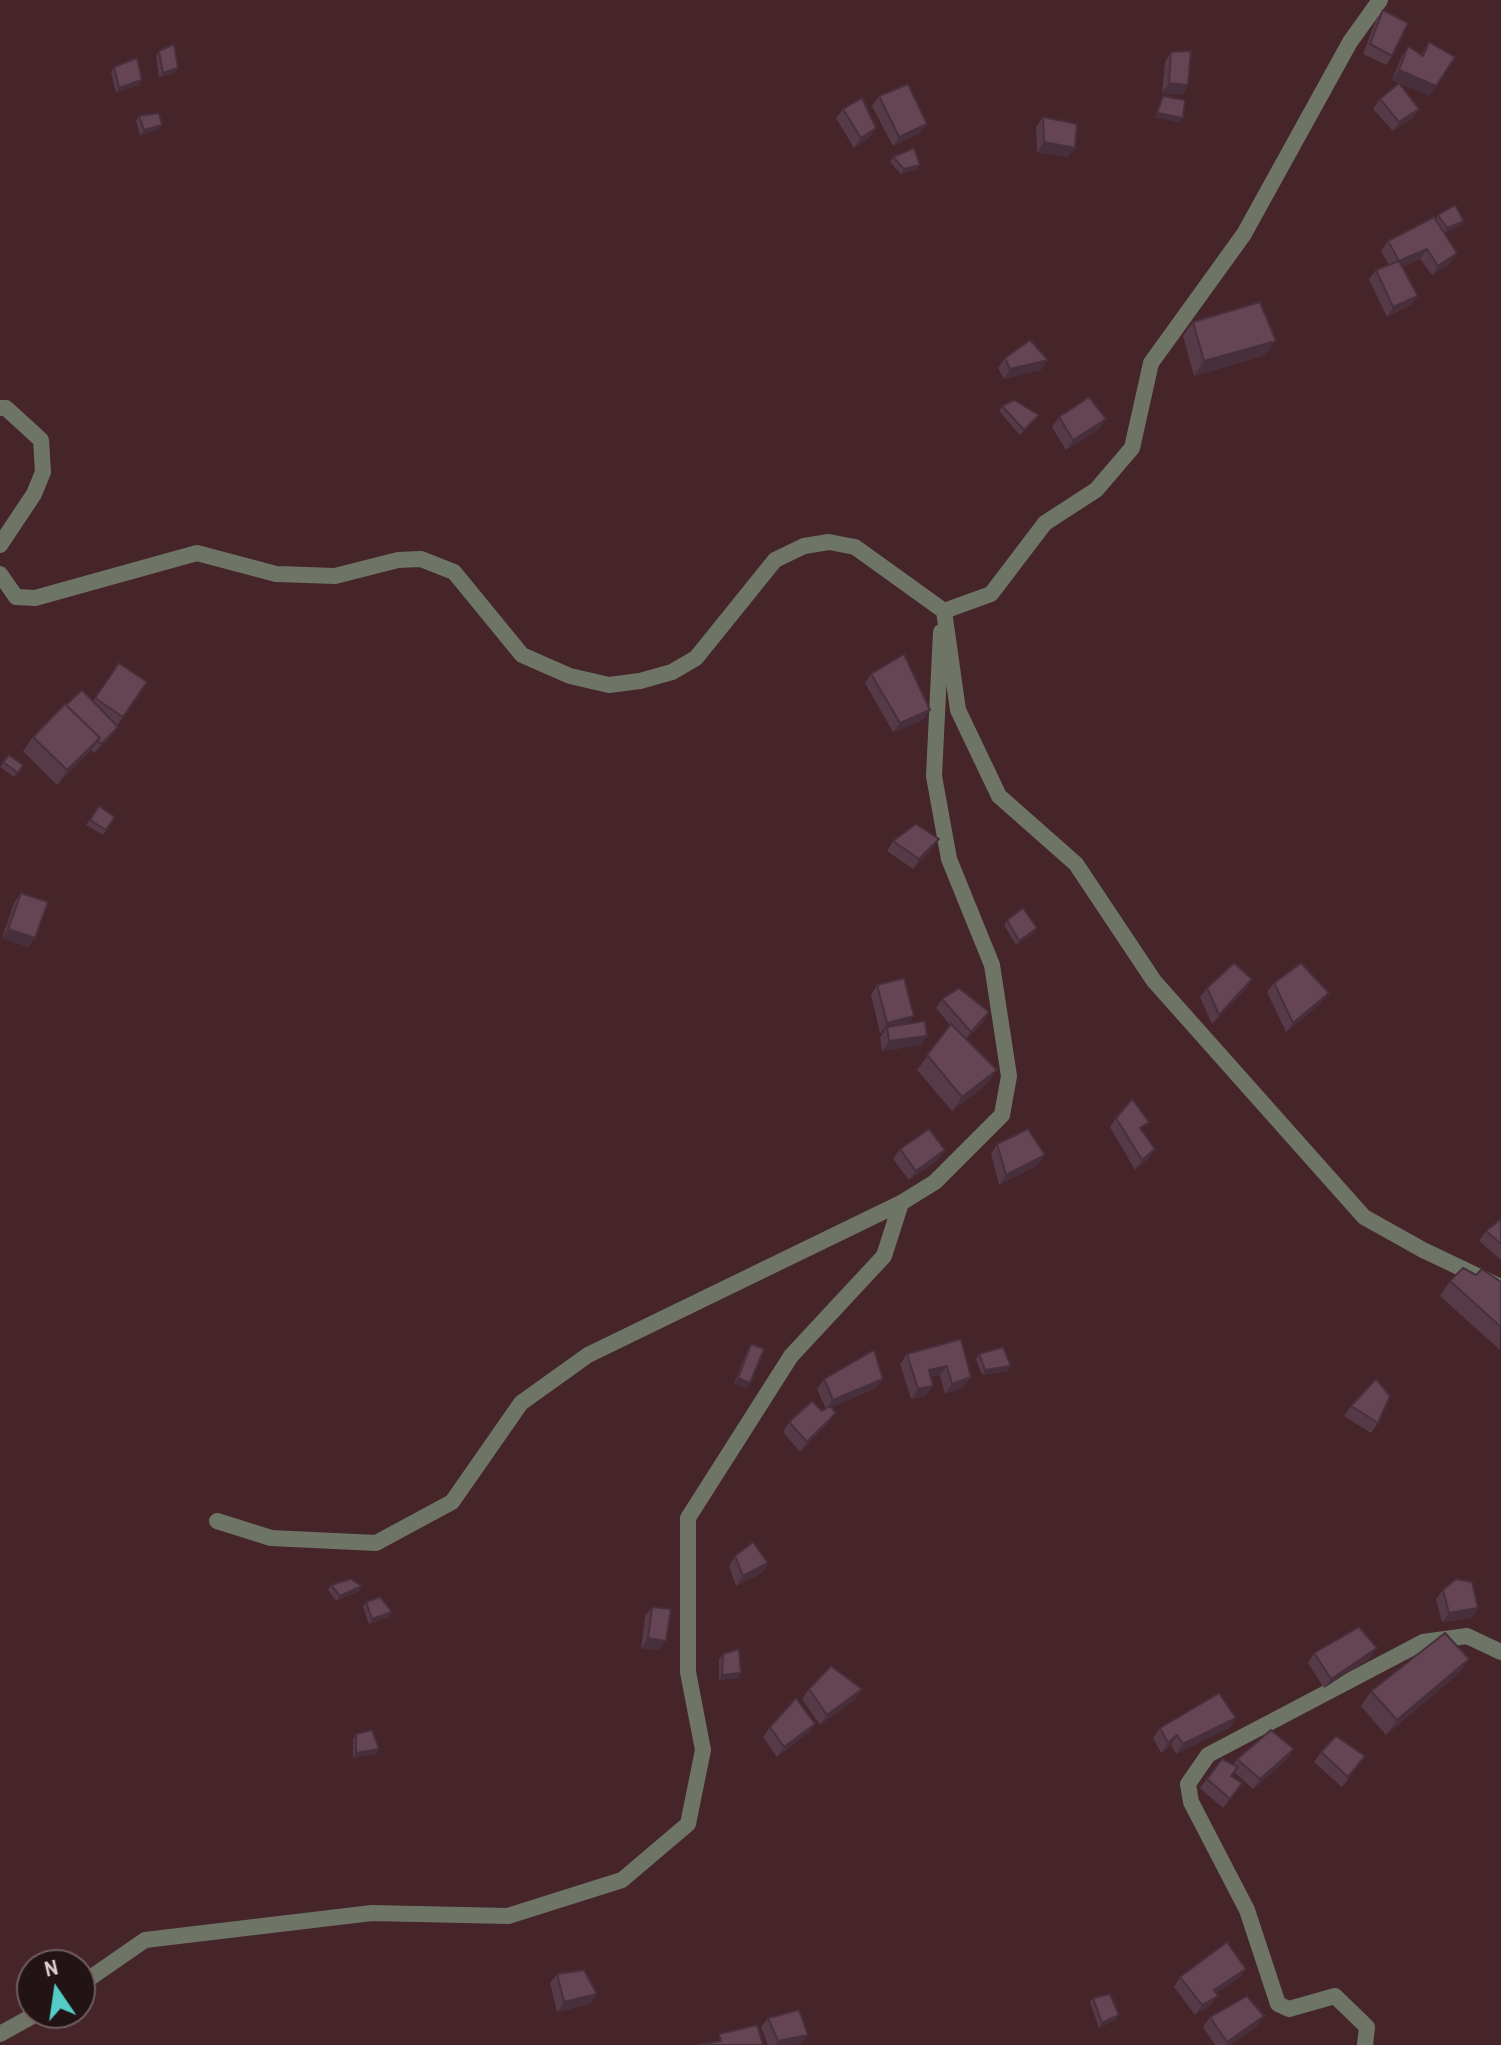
<!DOCTYPE html>
<style>
body{margin:0}
#map{position:relative;width:1501px;height:2045px;overflow:hidden;background:#45242a;font-family:"Archivo Narrow",sans-serif}
canvas{display:block}
.north{position:absolute;left:16px;top:1949px;width:80px;height:80px;box-sizing:border-box;background:#221315;border:2px solid #6f5d5f;border-radius:50%;rotate:347deg;font-size:22px;font-weight:700;line-height:32px;text-align:center;color:#e3cdcf}
.north::after{content:'';display:block;margin:auto;width:28px;height:36px;background:#54cdc7;clip-path:polygon(50% 0,100% 100%,50% 72%,0 100%)}
</style>
<div id="map">
<canvas width="1501" height="2045"></canvas>
<div class="north">N</div>
</div>
<script>
const context = document.querySelector('canvas').getContext('2d');
context.lineJoin = 'round';
const toPath = rows => new Path2D(rows.map(r => 'M' + r).join(''));
function stroke(path, color, width, dash) { context.strokeStyle = color; context.lineWidth = width; context.lineCap = dash ? 'butt' : 'round'; context.setLineDash(dash || []); context.stroke(path); }
function fill(path, color) { context.fillStyle = color; context.fill(path, 'evenodd'); }
stroke(toPath([
 [0,408,6,408,41,440,43,472,34,494,0,545],
 [0,574,16,597,35,598,197,553,276,574,335,576,398,560,421,559,454,572,522,655,570,676,609,685,640,681,672,672,696,658,775,560,804,546,829,542,855,547,944,611,958,710,999,796,1076,864,1154,981,1364,1217,1423,1250,1501,1287],
 [944,611,991,594,1045,523,1096,490,1132,448,1151,363,1244,234,1350,42,1380,0],
 [217,1521,271,1538,376,1543,452,1502,521,1403,588,1355,901,1203,935,1182,1002,1115,1009,1076,992,965,949,859,934,776,941,632],
 [80,1985,145,1940,372,1913,508,1916,622,1880,688,1824,703,1750,688,1672,688,1518,791,1356,884,1256,901,1203],
 [0,2034,38,2013],
 [1365,2045,1367,2027,1335,1996,1289,2009,1278,2004,1247,1910,1191,1802,1188,1784,1208,1755,1423,1642,1467,1636,1501,1652]
]), '#6e7567', 16);
fill(toPath([
 [1383,10,1392,56,1386,65,1363,54,1376,20],
 [1429,42,1429,96,1392,80,1402,56,1408,46,1421,55],
 [159,51,178,68,174,73,159,78,156,56],
 [1171,52,1188,85,1182,95,1162,93,1165,62],
 [114,67,139,85,116,93,111,72],
 [879,96,920,133,893,146,872,106],
 [1380,99,1419,109,1412,119,1393,131,1373,109],
 [843,109,876,128,869,138,854,148,836,118],
 [139,116,158,130,140,135,136,121],
 [1043,117,1068,157,1037,152,1036,127],
 [893,157,920,165,916,170,901,174,890,162],
 [1438,215,1464,221,1461,226,1444,233,1457,253,1450,263,1432,275,1420,259,1402,267,1418,296,1411,305,1387,317,1369,279,1376,270,1389,265,1381,251,1388,241,1436,219],
 [1193,322,1266,355,1194,376,1183,336],
 [1005,358,1041,370,1004,379,998,368],
 [1002,406,1039,415,1020,435,999,411],
 [1059,417,1099,429,1066,450,1052,427],
 [119,663,147,682,117,726,111,737,94,753,91,750,57,785,23,751,33,737,93,701],
 [871,674,923,720,893,732,865,683],
 [9,755,23,765,14,777,0,767],
 [99,806,115,817,103,835,86,825],
 [893,841,932,849,913,869,887,851],
 [21,893,29,947,2,938,14,903],
 [1007,920,1034,933,1016,945,1004,925],
 [1252,979,1246,989,1212,1024,1200,997,1207,988],
 [1274,983,1322,1002,1286,1032,1267,992],
 [877,985,908,1024,927,1036,920,1045,882,1051,880,1037,884,1032,880,1033,871,995],
 [942,999,989,1012,983,1022,966,1039,987,1084,952,1111,917,1070,950,1025,936,1008],
 [1116,1118,1142,1131,1148,1159,1135,1170,1110,1127],
 [997,1144,1038,1165,999,1185,991,1154],
 [900,1149,945,1150,938,1160,909,1180,893,1159],
 [1501,1219,1501,1260,1479,1241,1486,1231],
 [1476,1275,1501,1282,1500,1350,1440,1296,1450,1281],
 [961,1339,964,1387,945,1394,940,1375,931,1377,926,1396,911,1399,900,1364,907,1354],
 [751,1344,750,1383,746,1388,734,1383,748,1349],
 [979,1354,1008,1371,982,1375,976,1359],
 [824,1379,883,1379,876,1388,831,1407,829,1422,800,1452,783,1432,789,1422,822,1411,826,1409,817,1389],
 [1351,1406,1378,1423,1371,1433,1344,1416],
 [735,1556,768,1563,762,1573,736,1586,729,1566],
 [331,1585,362,1586,359,1591,336,1601,328,1590],
 [1443,1590,1478,1608,1471,1618,1442,1622,1436,1599],
 [366,1602,389,1617,369,1624,363,1607],
 [652,1607,659,1650,641,1648,645,1616],
 [1314,1653,1370,1658,1324,1688,1308,1663],
 [723,1654,741,1673,737,1678,719,1680,719,1659],
 [1469,1659,1459,1673,1386,1735,1361,1706,1371,1691],
 [809,1689,862,1689,855,1699,820,1725,802,1699],
 [1236,1718,1229,1728,1176,1754,1171,1745,1161,1753,1153,1738,1160,1728],
 [815,1724,808,1733,777,1757,763,1737,770,1727],
 [356,1734,379,1749,376,1754,353,1758,353,1739],
 [1294,1749,1287,1759,1253,1789,1234,1772,1231,1776,1242,1783,1223,1808,1200,1788,1222,1759,1233,1765,1237,1759],
 [1321,1752,1358,1766,1342,1787,1314,1762],
 [1246,1969,1239,1978,1216,1993,1211,2005,1195,2015,1174,1987,1180,1977],
 [557,1974,597,1994,590,2004,557,2012,550,1983],
 [1093,1998,1119,2015,1115,2020,1099,2028,1090,2002],
 [1210,2017,1257,2026,1230,2045,1215,2045,1203,2027],
 [768,2018,801,2044,768,2045,761,2027]
]), '#573a48');
fill(toPath([
 [178,68,174,73,159,78,163,73],
 [1399,70,1436,86,1429,96,1392,80],
 [142,80,139,85,116,93,119,88],
 [1169,83,1188,85,1182,95,1162,93],
 [1419,109,1412,119,1393,131,1399,122],
 [1157,113,1183,118,1179,123,1154,117],
 [927,124,920,133,893,146,899,137],
 [162,125,158,130,140,135,144,130],
 [876,128,869,138,854,148,861,138],
 [1044,142,1075,148,1068,157,1037,152],
 [920,165,916,170,901,174,904,169],
 [1464,221,1461,226,1444,233,1447,228],
 [1427,249,1420,259,1393,271,1399,261],
 [1457,253,1450,263,1432,275,1438,266],
 [1418,296,1411,305,1387,317,1393,307],
 [1276,341,1266,355,1194,376,1204,361],
 [1048,360,1041,370,1004,379,1010,369],
 [1106,419,1099,429,1066,450,1073,440],
 [930,710,923,720,893,732,900,723],
 [118,727,111,737,94,753,101,744],
 [100,738,90,752,57,785,67,770],
 [939,839,932,849,913,869,919,859],
 [1037,928,1034,933,1016,945,1019,941],
 [8,929,35,938,29,947,2,938],
 [1252,979,1246,989,1212,1024,1219,1015],
 [1329,993,1322,1002,1286,1032,1293,1023],
 [989,1012,983,1022,964,1041,971,1032],
 [914,1016,907,1026,887,1027,884,1032,880,1033,887,1023],
 [927,1036,920,1045,882,1051,889,1041],
 [997,1070,987,1084,952,1111,962,1097],
 [1155,1149,1148,1159,1135,1170,1142,1160],
 [945,1150,938,1160,909,1180,916,1171],
 [1045,1155,1038,1165,999,1185,1006,1175],
 [947,1366,940,1375,923,1379,929,1370],
 [1011,1366,1008,1371,982,1375,985,1370],
 [971,1377,964,1387,945,1394,952,1384],
 [738,1378,750,1383,746,1388,734,1383],
 [883,1379,876,1388,826,1409,833,1400],
 [933,1386,926,1396,911,1399,918,1389],
 [836,1413,829,1422,800,1452,807,1442],
 [768,1563,762,1573,736,1586,743,1576],
 [362,1586,359,1591,336,1601,340,1596],
 [1478,1608,1471,1618,1442,1622,1449,1613],
 [392,1612,389,1617,369,1624,372,1619],
 [648,1638,666,1641,659,1650,641,1648],
 [1377,1648,1370,1658,1324,1688,1331,1679],
 [1469,1659,1459,1673,1386,1735,1397,1720],
 [741,1673,737,1678,719,1680,722,1675],
 [862,1689,855,1699,820,1725,827,1715],
 [1236,1718,1229,1728,1176,1754,1183,1744],
 [815,1724,808,1733,777,1757,784,1747],
 [1177,1735,1171,1745,1161,1753,1168,1743],
 [379,1749,376,1754,353,1758,356,1753],
 [1294,1749,1287,1759,1253,1789,1260,1779],
 [1246,1969,1239,1978,1207,1999,1214,1990],
 [597,1994,590,2004,557,2012,564,2002],
 [1218,1996,1211,2005,1195,2015,1202,2005],
 [1119,2015,1115,2020,1099,2028,1102,2023],
 [1264,2016,1257,2026,1230,2045,1225,2045],
 [808,2035,801,2044,775,2045,778,2041]
]), '#47303b');
const building = toPath([
 [1383,10,1408,23,1392,56,1370,44,1383,10],
 [1429,42,1455,57,1436,86,1399,70,1408,46,1423,56,1429,42],
 [174,44,178,68,163,73,159,51,174,44],
 [1191,51,1188,85,1169,83,1171,52,1191,51],
 [137,58,142,80,119,88,114,67,137,58],
 [1399,83,1419,109,1399,122,1380,99,1399,83],
 [908,84,927,124,899,137,879,96,908,84],
 [1163,96,1185,100,1183,118,1157,113,1163,96],
 [862,98,876,128,861,138,843,109,862,98],
 [159,113,162,125,144,130,139,116,159,113],
 [1043,117,1077,124,1075,148,1044,142,1043,117],
 [914,148,920,165,904,169,893,157,914,148],
 [1455,205,1464,221,1447,228,1438,215,1455,205],
 [1434,217,1457,253,1438,266,1427,249,1399,261,1388,241,1434,217],
 [1399,261,1418,296,1393,307,1376,270,1399,261],
 [1260,302,1276,341,1204,361,1193,322,1260,302],
 [1030,340,1048,360,1010,369,1005,358,1030,340],
 [1089,397,1106,419,1073,440,1059,417,1089,397],
 [1014,400,1039,415,1024,430,1002,406,1014,400],
 [904,654,930,710,900,723,871,674,904,654],
 [119,663,147,682,123,717,95,698,119,663],
 [82,690,118,727,101,744,97,740,100,738,66,705,82,690],
 [65,704,100,738,67,770,33,737,65,704],
 [9,755,23,765,18,773,3,762,9,755],
 [99,806,115,817,106,830,90,820,99,806],
 [916,824,939,839,919,859,893,841,916,824],
 [21,893,48,902,35,938,8,929,21,893],
 [1023,908,1037,928,1019,941,1007,920,1023,908],
 [1234,963,1252,979,1219,1015,1207,988,1234,963],
 [1301,963,1329,993,1293,1023,1274,983,1301,963],
 [904,978,914,1016,887,1023,877,985,904,978],
 [959,988,989,1012,971,1032,942,999,959,988],
 [925,1021,927,1036,889,1041,887,1027,925,1021],
 [951,1024,997,1070,962,1097,927,1055,951,1024],
 [1132,1099,1149,1122,1140,1128,1155,1149,1142,1160,1116,1118,1132,1099],
 [929,1129,945,1150,916,1171,900,1149,929,1129],
 [1028,1129,1045,1155,1006,1175,997,1144,1028,1129],
 [1501,1219,1501,1244,1486,1231,1501,1219],
 [1463,1268,1476,1275,1482,1269,1501,1282,1501,1327,1450,1281,1463,1268],
 [961,1339,971,1377,952,1384,947,1366,929,1370,933,1386,918,1389,907,1354,961,1339],
 [751,1344,764,1349,750,1383,738,1378,751,1344],
 [1003,1347,1011,1366,985,1370,979,1354,1003,1347],
 [874,1350,883,1379,833,1400,824,1379,874,1350],
 [1376,1379,1390,1396,1378,1423,1351,1406,1376,1379],
 [812,1401,822,1411,830,1406,836,1413,807,1442,789,1422,812,1401],
 [753,1542,768,1563,743,1576,735,1556,753,1542],
 [351,1579,362,1586,340,1596,331,1585,351,1579],
 [1456,1579,1472,1582,1478,1608,1449,1613,1443,1590,1456,1579],
 [380,1597,392,1612,372,1619,366,1602,380,1597],
 [652,1607,671,1609,666,1641,648,1638,652,1607],
 [1359,1627,1377,1648,1331,1679,1314,1653,1359,1627],
 [1445,1633,1469,1659,1397,1720,1371,1691,1445,1633],
 [739,1649,741,1673,722,1675,723,1654,739,1649],
 [831,1666,862,1689,827,1715,809,1689,831,1666],
 [1219,1693,1236,1718,1183,1744,1177,1735,1168,1743,1160,1728,1219,1693],
 [796,1698,815,1724,784,1747,770,1727,796,1698],
 [372,1730,379,1749,356,1753,356,1734,372,1730],
 [1271,1730,1294,1749,1260,1779,1237,1759,1271,1730],
 [1336,1736,1365,1756,1348,1777,1321,1752,1336,1736],
 [1222,1759,1238,1767,1231,1776,1242,1783,1230,1799,1207,1779,1222,1759],
 [1227,1942,1246,1969,1214,1990,1218,1996,1202,2005,1180,1977,1227,1942],
 [584,1970,597,1994,564,2002,557,1974,584,1970],
 [1110,1994,1119,2015,1102,2023,1093,1998,1110,1994],
 [1247,1996,1264,2016,1227,2042,1210,2017,1247,1996],
 [799,2010,808,2035,778,2041,768,2018,799,2010],
 [757,2025,763,2045,698,2045,721,2041,719,2034,757,2025]
]);
fill(building, '#654454');
stroke(building, '#47303b', 2);
</script>
